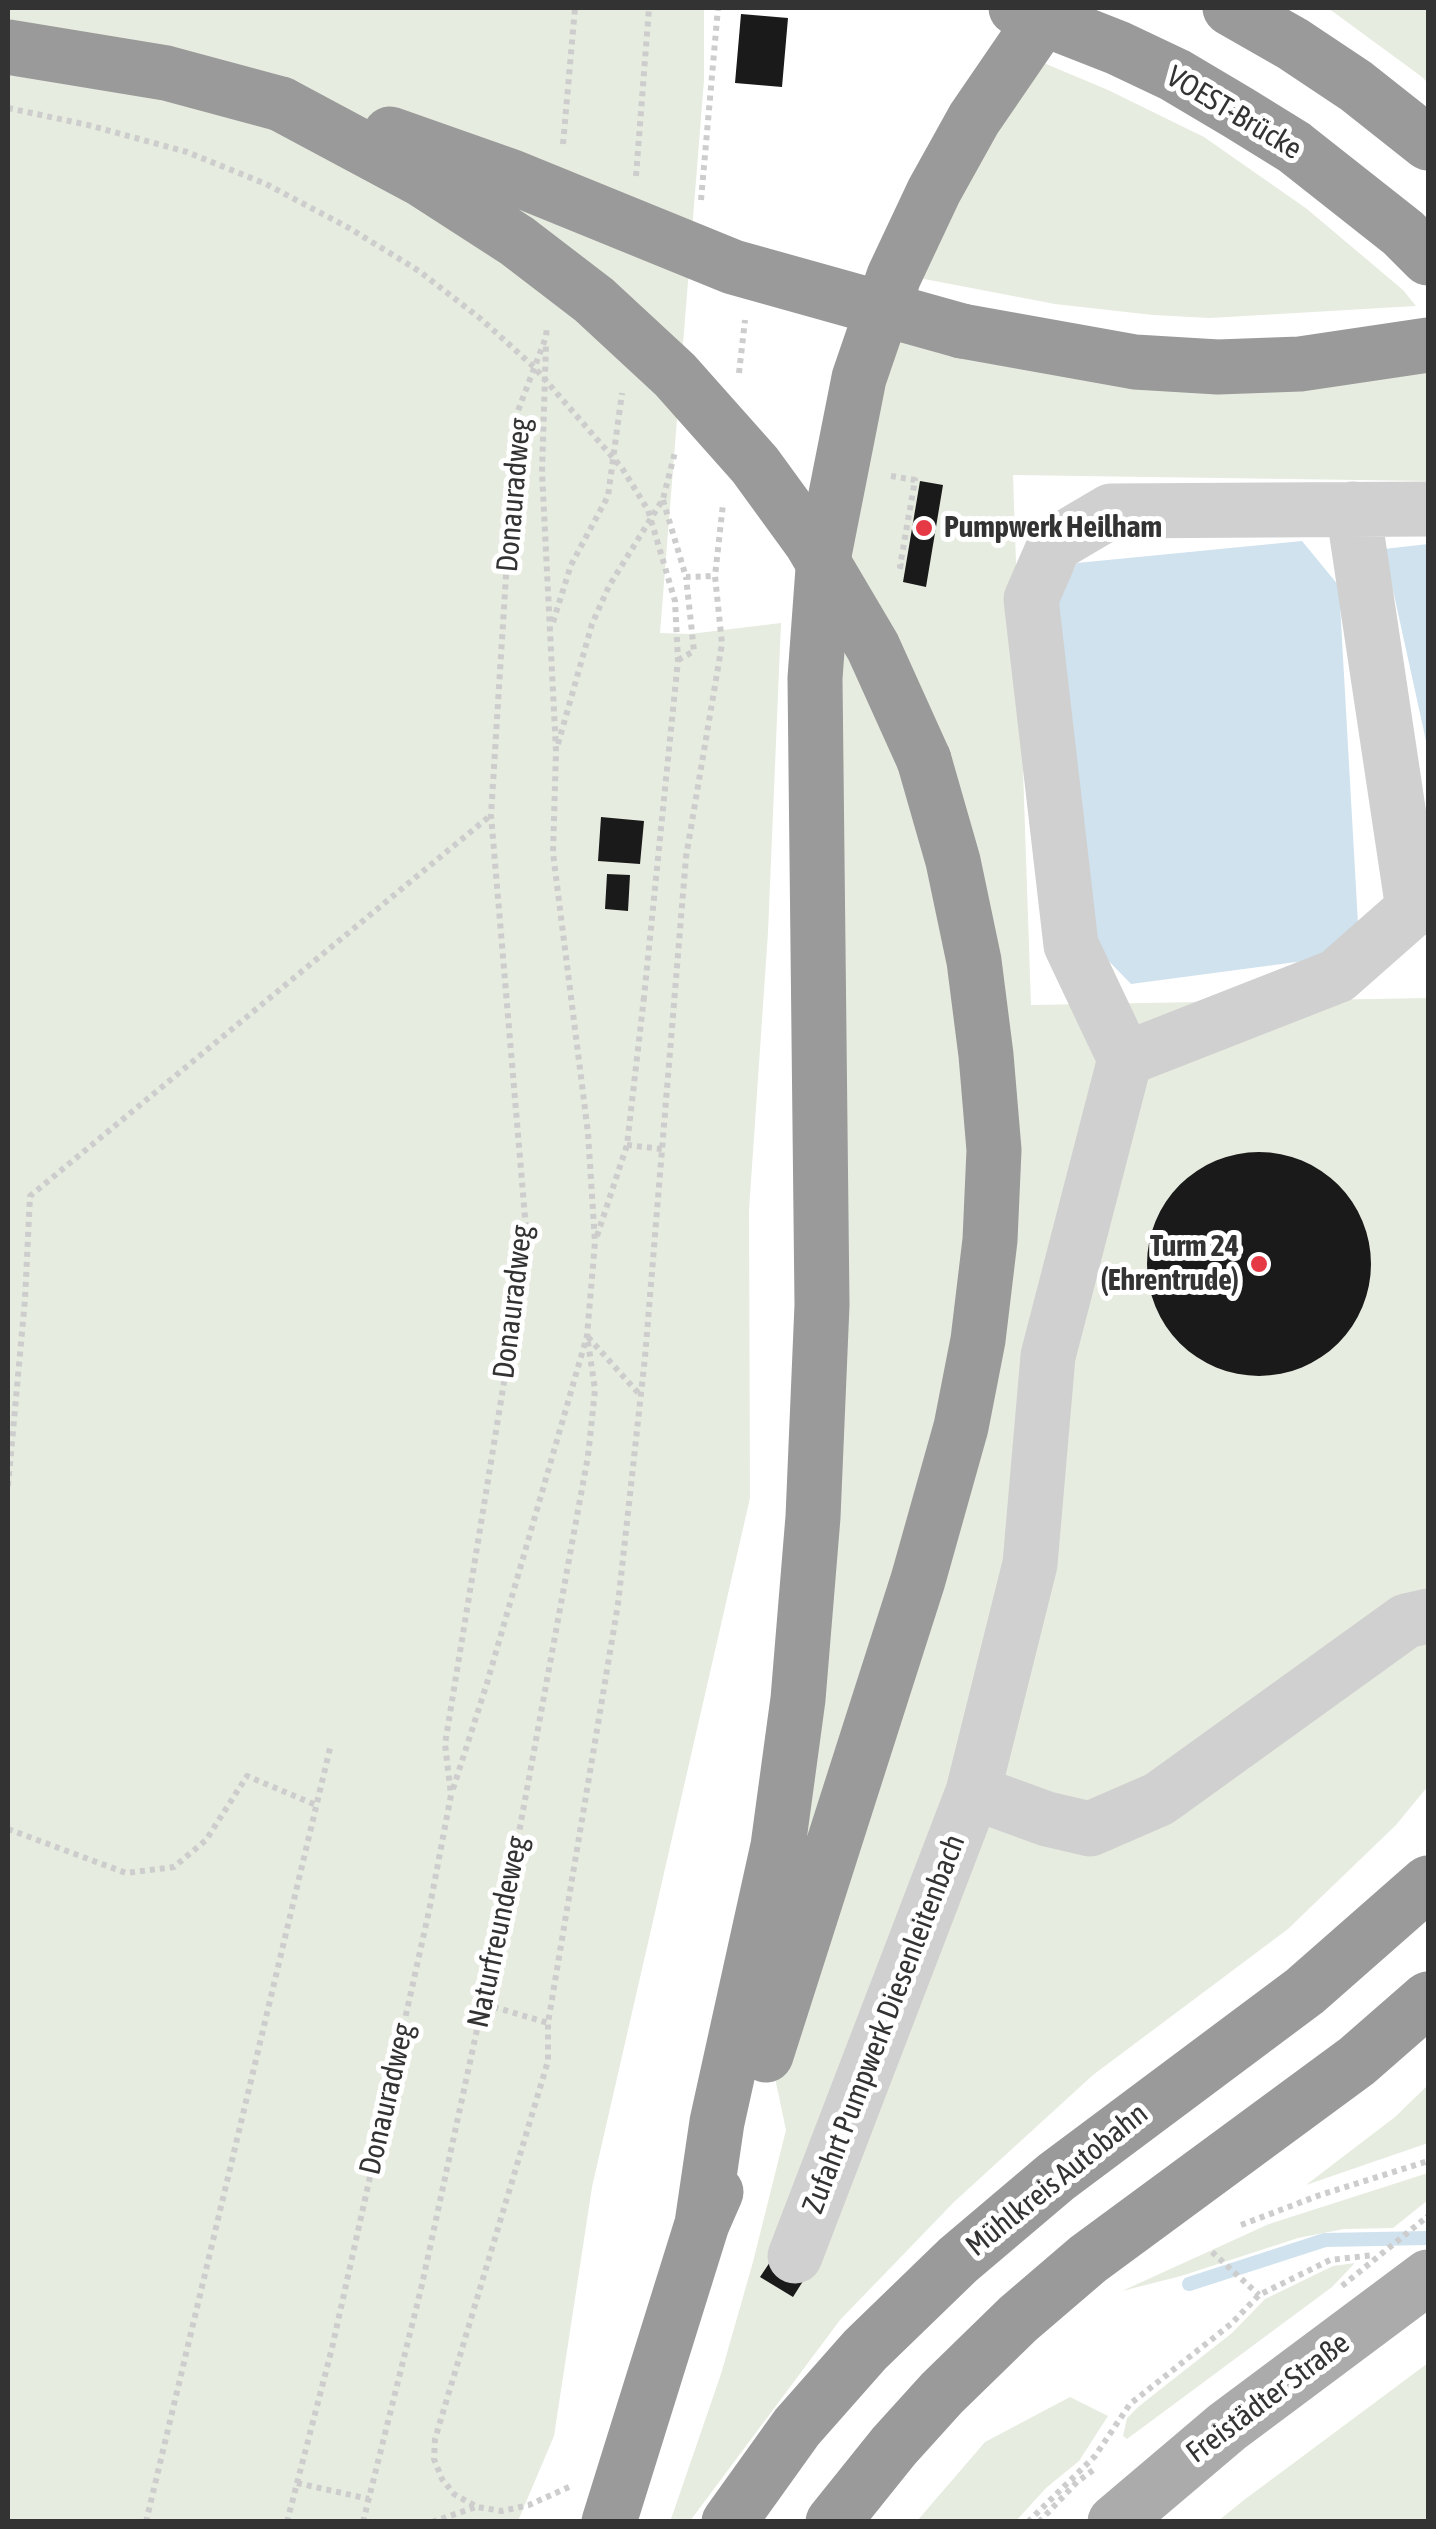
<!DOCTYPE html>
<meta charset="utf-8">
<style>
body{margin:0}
#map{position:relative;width:1436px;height:2529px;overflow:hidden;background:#fff;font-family:"Asap Condensed",sans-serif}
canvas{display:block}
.frame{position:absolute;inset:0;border:10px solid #333;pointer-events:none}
</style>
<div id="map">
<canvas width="1436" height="2529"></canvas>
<div class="frame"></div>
</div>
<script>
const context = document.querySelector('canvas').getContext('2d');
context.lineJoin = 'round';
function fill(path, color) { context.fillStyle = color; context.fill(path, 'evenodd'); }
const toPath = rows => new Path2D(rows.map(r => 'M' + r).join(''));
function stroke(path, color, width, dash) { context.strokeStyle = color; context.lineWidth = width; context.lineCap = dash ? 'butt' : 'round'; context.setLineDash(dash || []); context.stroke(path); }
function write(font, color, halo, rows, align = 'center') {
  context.font = font + ' "Asap Condensed",sans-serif'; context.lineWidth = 10; context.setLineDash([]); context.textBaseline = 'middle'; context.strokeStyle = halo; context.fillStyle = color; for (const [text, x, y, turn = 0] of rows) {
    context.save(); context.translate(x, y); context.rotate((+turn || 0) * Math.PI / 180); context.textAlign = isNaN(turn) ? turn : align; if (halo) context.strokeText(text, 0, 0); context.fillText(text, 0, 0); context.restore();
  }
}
fill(toPath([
 [8,8,704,8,704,80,660,633,690,634,781,623,768,932,749,1210,750,1498,592,2187,554,2436,518,2521,8,2522],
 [1328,8,1428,8,1428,83,1422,77],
 [1039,61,1108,90,1204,137,1307,209,1403,290,1416,306,1210,318,1153,315,1055,304,919,278,934,242],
 [904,333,1428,369,1428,481,1013,475,1031,1005,1428,998,1428,1786,1396,1825,1288,1929,1093,2075,954,2202,840,2320,690,2521,670,2522,721,2374,753,2262,786,2130,768,2045,832,695,868,413],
 [1428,2085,1428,2143,1306,2185,1395,2117],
 [1428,2173,1428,2200,1393,2228,1344,2229,1298,2238,1181,2276,1122,2291,1269,2224],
 [1355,2263,1332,2287,1127,2439,1123,2436,1127,2418,1138,2407,1232,2333,1265,2299,1333,2266],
 [1428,2363,1428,2521,1218,2521,1244,2500],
 [1070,2397,1108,2416,1079,2461,1046,2488,1016,2521,917,2521,985,2442]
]), '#e6ecdf');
fill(toPath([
 [1302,541,1339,586,1358,924,1319,959,1131,984,1097,949,1050,616,1077,563],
 [1428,544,1428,750,1384,549]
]), '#cfe2ee');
stroke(toPath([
 [1189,2284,1325,2240,1428,2238]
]), '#cfe2ee', 14);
fill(toPath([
 [741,14,788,18,782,87,735,83],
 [920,481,943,485,926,587,903,582],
 [601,817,644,821,640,864,598,861],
 [607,874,630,875,628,911,605,909],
 '1147 1264a112 112 0 1 1 224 0a112 112 0 1 1-224 0Z',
 [772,2259,805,2278,793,2297,760,2277]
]), '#1a1a1a');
stroke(toPath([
 [563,144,575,8],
 [636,176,649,8],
 [701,200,718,8],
 [739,373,745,320],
 [891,476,915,480,900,566,906,567],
 [663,500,686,577,715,576],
 [553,622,571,565,608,496,622,393],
 [678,660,694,651,686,577],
 [558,744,592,624,609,586,663,499,675,452],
 [627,1145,662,1149],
 [597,1236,627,1145,644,997],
 [588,1337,640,1395],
 [8,1486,25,1299,30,1196,491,815],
 [453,1789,487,1683,587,1336,595,1242,588,1133,553,853,556,751,542,472,546,344],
 [8,1829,126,1873,174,1867,206,1840,247,1776,316,1805],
 [484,2004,548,2023],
 [1428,2216,1428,2215],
 [1241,2225,1320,2195,1428,2161],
 [1212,2252,1259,2295],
 [297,2483,369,2499],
 [569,2487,529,2505,502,2511,477,2507,454,2494,442,2479,434,2459,435,2439,548,2061,548,2023,618,1604,645,1357,686,857,722,644,715,576,723,504],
 [146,2522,331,1744],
 [287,2522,332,2348,429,1911,451,1795,445,1744,527,1241,491,815,516,416,546,337,547,326],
 [363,2522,421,2289,516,1849,588,1456,595,1390,588,1342],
 [432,2522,476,2507],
 [1028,2522,1095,2456,1130,2404,1231,2324,1259,2295,1330,2260,1374,2255],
 [1039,2522,1077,2482,1096,2468]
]), '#cdcdcd', 6, [5, 5]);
stroke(toPath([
 [1353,509,1413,909],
 [1125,1059,1337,976,1413,909,1428,907],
 [973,1792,1047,1819,1090,1829,1159,1799,1406,1621,1428,1616],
 [795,2256,973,1792,1030,1564,1048,1356,1125,1059,1071,945,1031,599,1055,544,1111,511,1428,509]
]), '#d0d0d0', 55);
stroke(toPath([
 [1115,2522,1227,2427,1428,2277]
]), '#ababab', 55);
stroke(toPath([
 [1230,8,1293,44,1356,86,1428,143],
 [8,47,166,73,281,104],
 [962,331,1135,362,1218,367,1300,364,1428,345],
 [766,2055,918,1580,961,1427,978,1340,990,1240,994,1150,986,1055,974,961,953,861,924,760],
 [702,2224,717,2122,778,1846,798,1699,813,1517,822,1305,815,678,824,555,859,378,894,276,934,191,974,119,1050,8],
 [609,2522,702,2224,716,2192],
 [729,2522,797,2427,865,2350,958,2260,1056,2177,1305,1991,1428,1883],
 [833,2522,894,2446,942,2393,1018,2319,1088,2259,1357,2061,1428,1999]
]), '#9a9a9a', 55);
stroke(toPath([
 [8,108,88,125,187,152,266,184,349,228,419,271,481,319,534,367,622,468,648,510,675,601,678,660,644,997],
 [1342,2286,1428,2216]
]), '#cdcdcd', 6, [5, 5]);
stroke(toPath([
 [1016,8,1118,48,1175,75,1239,113,1294,147,1403,233,1428,258],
 [281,104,421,179,517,241,594,300,675,375,755,465,811,542,873,647,924,760],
 [390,134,512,177,733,267,962,331]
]), '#9a9a9a', 55);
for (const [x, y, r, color] of [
 [924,528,10,"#e63946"],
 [1259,1264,10,"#e63946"]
]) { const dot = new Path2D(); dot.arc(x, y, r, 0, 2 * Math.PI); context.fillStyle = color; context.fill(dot); stroke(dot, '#fff', 4); }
write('30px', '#333', '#fff', [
 ["VOEST-Brücke",1234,113,31],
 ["Donauradweg",514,495,-85],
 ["Donauradweg",513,1302,-83],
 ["Naturfreundeweg",498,1932,-78],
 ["Zufahrt Pumpwerk Diesenleitenbach",884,2024,-69],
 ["Donauradweg",387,2099,-77],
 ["Mühlkreis Autobahn",1057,2180,-39],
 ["Freistädter Straße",1268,2398,-37]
]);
write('bold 30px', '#333', '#fff', [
 ["Pumpwerk Heilham",944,528],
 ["Turm 24",1239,1247,"right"],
 ["(Ehrentrude)",1239,1281,"right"]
], 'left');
</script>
